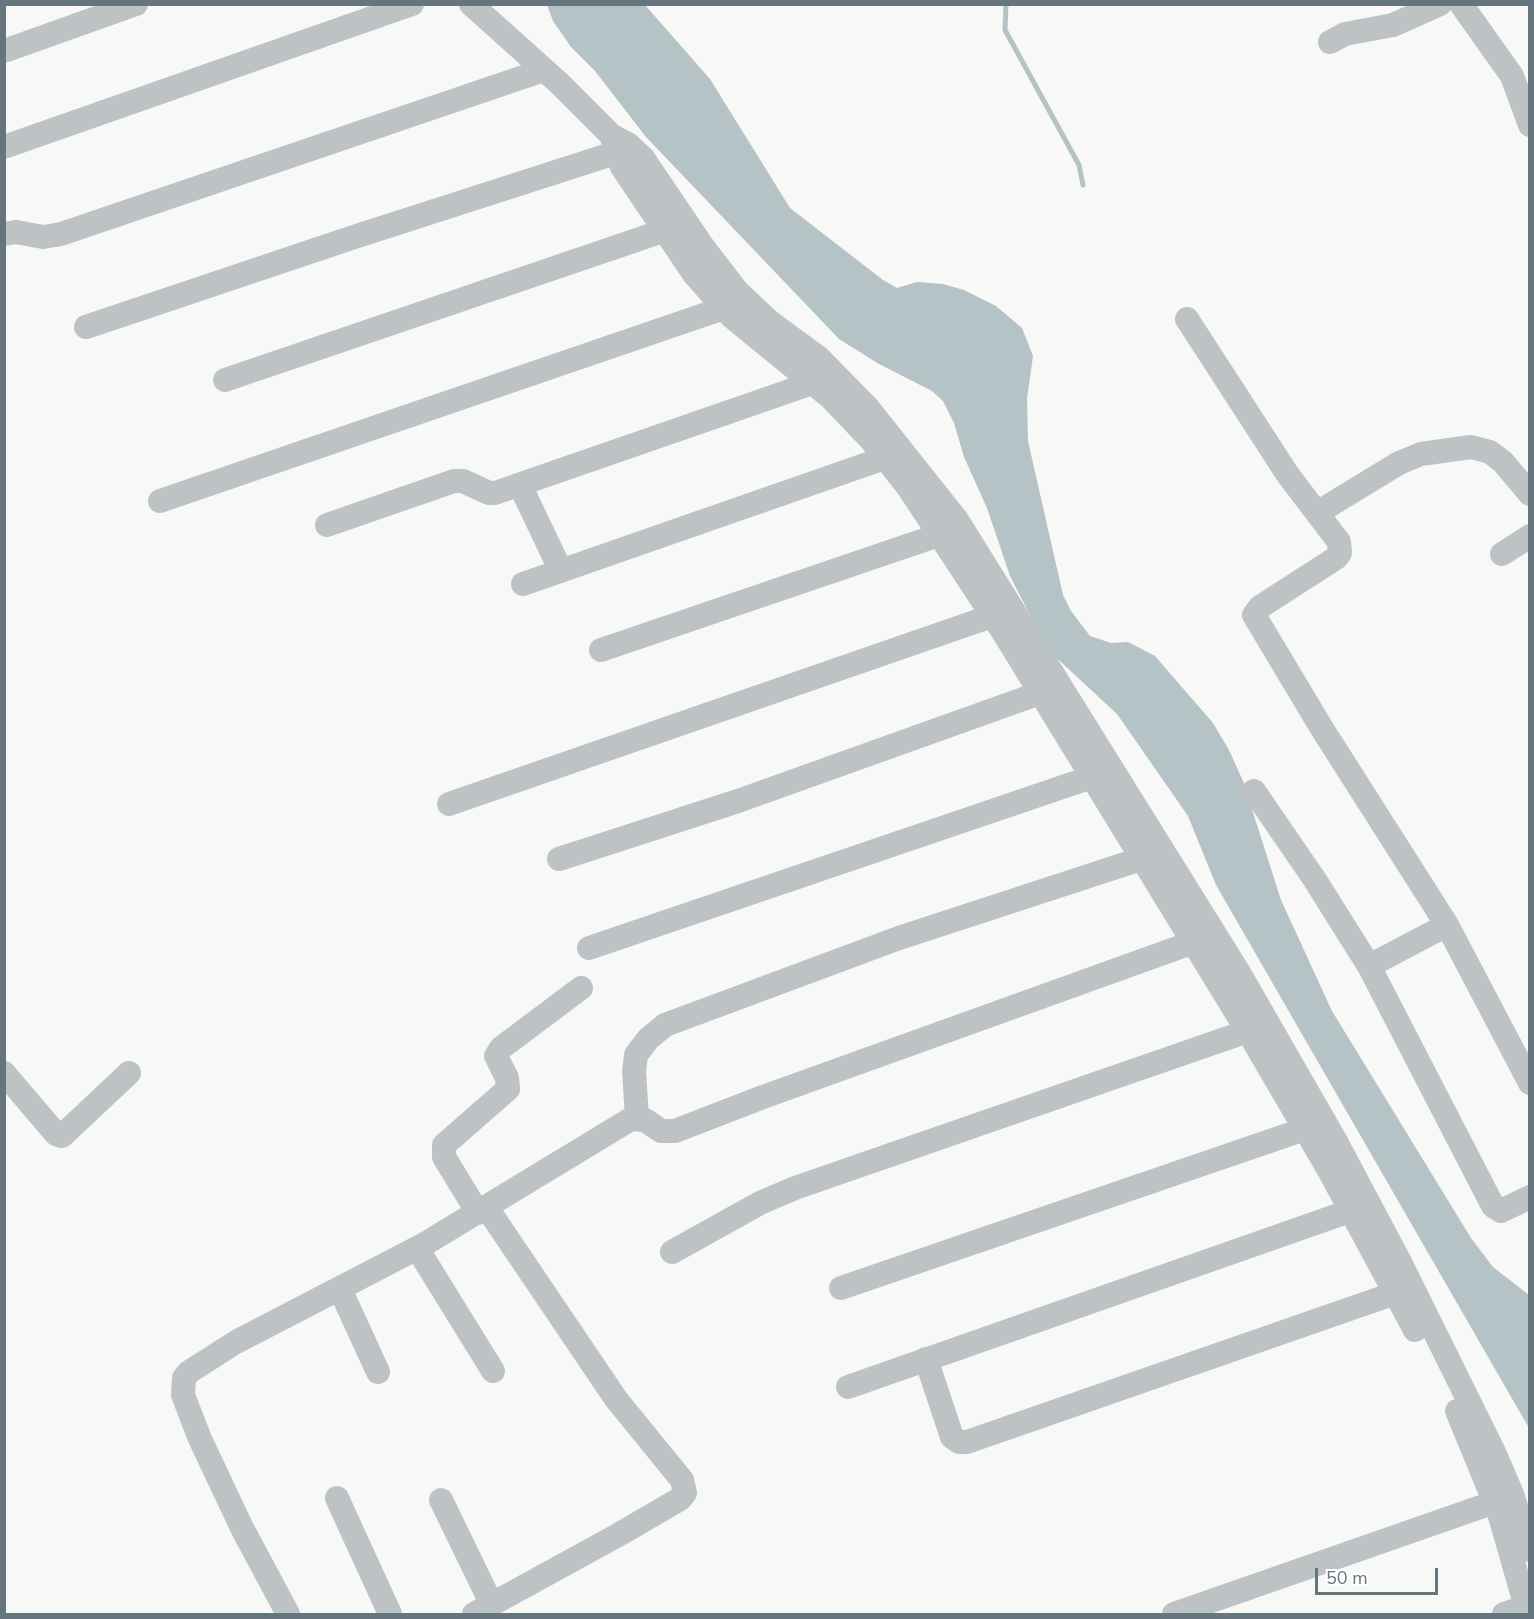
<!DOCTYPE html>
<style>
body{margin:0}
#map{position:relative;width:1534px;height:1619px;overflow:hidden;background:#f8f8f6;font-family:"Nunito Sans",sans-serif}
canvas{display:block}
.frame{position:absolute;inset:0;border:6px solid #65767e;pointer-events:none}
.scale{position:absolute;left:1315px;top:1568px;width:123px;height:27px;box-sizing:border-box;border:3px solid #65767e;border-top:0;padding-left:8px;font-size:18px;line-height:21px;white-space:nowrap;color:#65767e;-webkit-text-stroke:4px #fff;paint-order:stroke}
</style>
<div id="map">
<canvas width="1534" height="1619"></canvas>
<div class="frame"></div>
<div class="scale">50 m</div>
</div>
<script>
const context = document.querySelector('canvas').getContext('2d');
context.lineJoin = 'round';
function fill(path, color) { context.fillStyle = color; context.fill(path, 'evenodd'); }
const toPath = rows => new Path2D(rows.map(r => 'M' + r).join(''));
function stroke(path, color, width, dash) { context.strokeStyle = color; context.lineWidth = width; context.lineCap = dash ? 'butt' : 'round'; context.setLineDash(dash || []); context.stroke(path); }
fill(toPath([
 [547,5,645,5,710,79,790,208,883,280,897,288,917,282,943,284,964,290,996,306,1022,328,1033,356,1027,399,1028,441,1063,595,1071,611,1090,636,1111,643,1128,642,1155,656,1213,723,1229,750,1243,781,1281,900,1332,1011,1471,1238,1493,1267,1529,1295,1529,1428,1216,885,1188,816,1117,714,1048,650,1010,576,987,508,964,457,954,423,943,401,932,391,879,364,839,339,646,137,595,71,571,47,553,21]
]), '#b6c3c6');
stroke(toPath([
 [1006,4,1005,30,1079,165,1083,185]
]), '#b6c3c6', 5);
stroke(toPath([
 [471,4,560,84,611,135,628,144,643,158,701,244,737,291,770,322,819,358,868,408,957,520,1238,971,1334,1138,1401,1264,1494,1452,1512,1494,1530,1550],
 [1461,4,1512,76,1530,125],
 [1330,42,1345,34,1393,25,1440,4],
 [4,51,136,4],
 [611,135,622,167,694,274,732,317,831,398,872,441,908,487,1005,635,1250,1035,1330,1172,1415,1330],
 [4,147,412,4],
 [4,234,16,232,43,237,61,234,544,70],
 [1187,319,1288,475,1317,513],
 [86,327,354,237,615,153],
 [225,380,663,231],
 [520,485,561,571],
 [1530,494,1503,462,1490,452,1471,447,1421,454,1399,463,1317,513,1339,542,1340,553,1336,558,1260,607,1254,615,1321,727,1447,925,1530,1083],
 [160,501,724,308],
 [327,525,454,481,463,481,489,493,495,493,824,379],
 [1502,554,1530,536],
 [523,584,899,453],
 [601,650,939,535],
 [1254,791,1315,880,1369,966,1493,1206,1501,1211,1530,1197],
 [449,804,992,616],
 [559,859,738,801,1040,693],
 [589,948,1092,777],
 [1369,966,1447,925],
 [4,1073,56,1134,62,1136,129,1073],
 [637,1118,634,1071,636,1055,648,1039,665,1025,899,938,1156,854],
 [478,1213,444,1157,444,1145,508,1089,507,1078,496,1056,501,1048,581,988],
 [417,1248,493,1371],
 [672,1252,760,1203,795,1188,1248,1031],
 [841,1288,1305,1129],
 [340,1289,378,1372],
 [926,1359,952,1437,959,1442,967,1442,1410,1288],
 [848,1387,1367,1205],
 [1457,1411,1499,1513,1528,1614],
 [337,1498,390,1614],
 [441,1500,492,1605],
 [288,1614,242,1528,200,1439,183,1395,184,1378,189,1372,236,1342,423,1245,631,1119,645,1120,661,1131,675,1131,763,1097,1194,942],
 [474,1614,618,1535,680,1499,685,1493,682,1480,616,1399,487,1208],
 [1174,1614,1495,1502],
 [1504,1614,1526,1607]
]), '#bdc2c5', 24);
</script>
